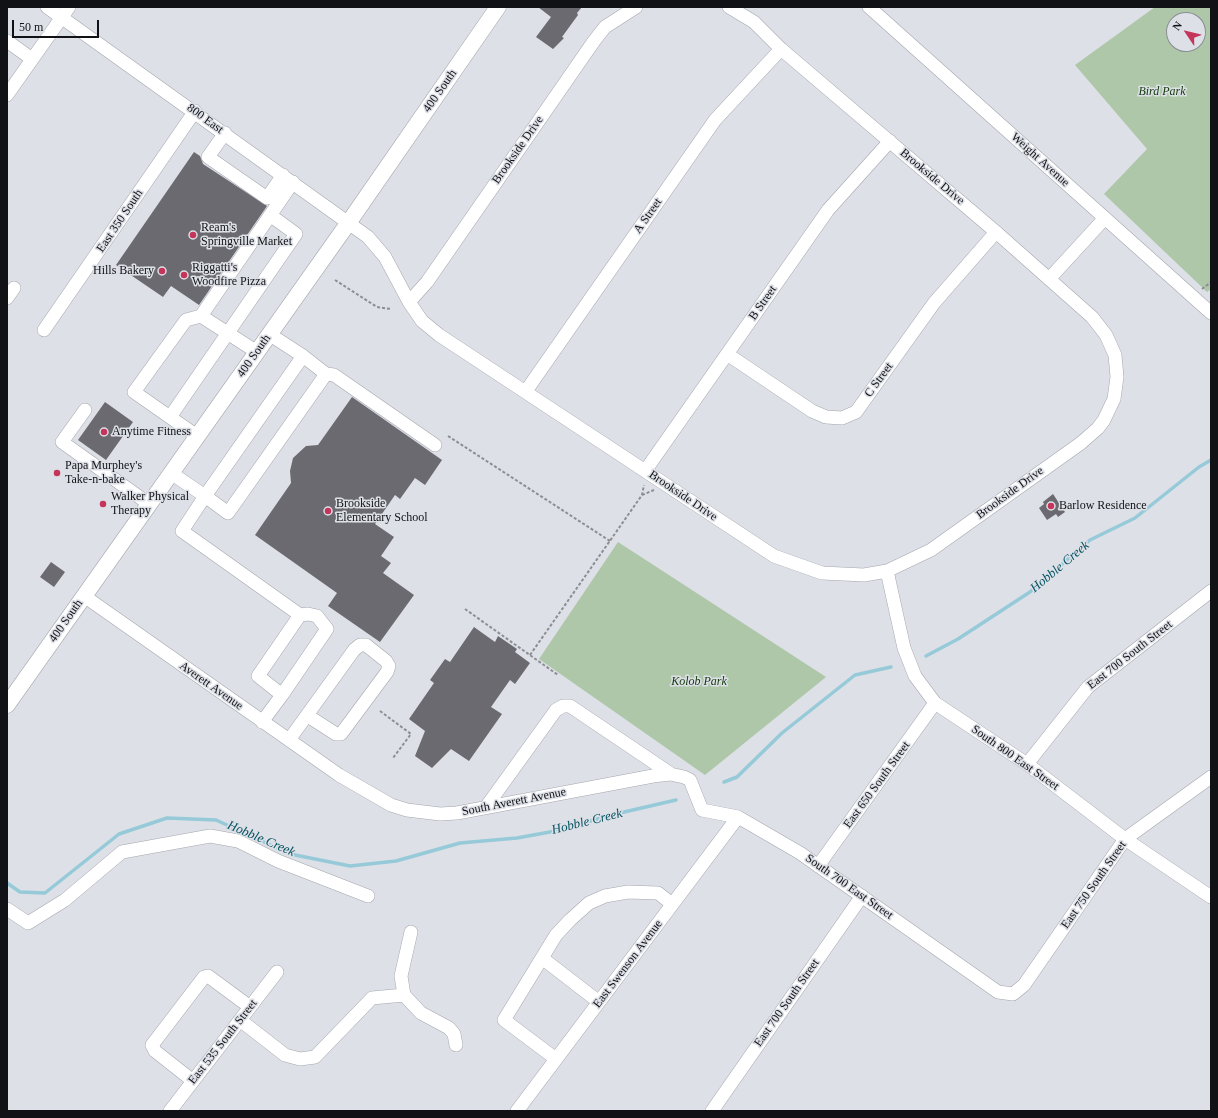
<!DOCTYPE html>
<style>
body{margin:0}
#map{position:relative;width:1218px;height:1118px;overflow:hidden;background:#dde0e7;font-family:"Times New Roman",serif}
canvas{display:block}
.frame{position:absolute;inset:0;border:8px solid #111215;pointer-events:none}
.north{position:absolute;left:1166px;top:12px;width:40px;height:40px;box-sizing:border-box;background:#dde0e7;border:1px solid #8b8e93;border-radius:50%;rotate:305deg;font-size:11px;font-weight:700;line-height:16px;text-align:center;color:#111215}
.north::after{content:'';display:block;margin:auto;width:14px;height:18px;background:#c5355a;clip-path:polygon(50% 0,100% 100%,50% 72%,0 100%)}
.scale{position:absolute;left:12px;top:20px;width:87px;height:18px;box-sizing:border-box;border:2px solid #111215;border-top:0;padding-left:5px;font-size:12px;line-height:14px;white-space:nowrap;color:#111215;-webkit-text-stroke:3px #dde0e7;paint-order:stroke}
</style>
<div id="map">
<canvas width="1218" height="1118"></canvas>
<div class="frame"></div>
<div class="north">N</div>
<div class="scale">50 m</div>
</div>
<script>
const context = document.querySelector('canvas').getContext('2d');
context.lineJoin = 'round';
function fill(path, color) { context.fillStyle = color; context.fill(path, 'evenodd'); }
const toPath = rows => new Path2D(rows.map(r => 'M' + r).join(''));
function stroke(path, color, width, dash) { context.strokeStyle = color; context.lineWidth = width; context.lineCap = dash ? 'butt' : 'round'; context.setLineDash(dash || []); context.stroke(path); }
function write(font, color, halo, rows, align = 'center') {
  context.font = font + ' "Times New Roman",serif'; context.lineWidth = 3; context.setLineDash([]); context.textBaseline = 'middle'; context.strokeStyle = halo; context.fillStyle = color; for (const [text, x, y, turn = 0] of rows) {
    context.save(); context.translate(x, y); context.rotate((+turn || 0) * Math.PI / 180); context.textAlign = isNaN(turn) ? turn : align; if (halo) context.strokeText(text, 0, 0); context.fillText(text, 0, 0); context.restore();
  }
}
fill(toPath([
 [1155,7,1211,7,1211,289,1207,292,1104,194,1147,149,1075,65],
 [1174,20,1198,20,1198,44,1174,44],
 [618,542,826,677,705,775,539,659]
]), '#adc7a8');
stroke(toPath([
 [926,656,958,639,1030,592,1090,540,1135,518,1199,467,1211,460],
 [724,782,737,777,782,733,855,675,891,667],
 [7,883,20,892,45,893,119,834,167,818,216,820,290,854,350,866,396,861,460,843,517,838,561,830,607,816,676,800]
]), '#96cad8', 3.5);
fill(toPath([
 [538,7,582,7,577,13,578,15,562,37,564,38,553,49,536,37,551,17],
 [194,152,200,156,203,164,267,206,199,305,171,286,163,297,116,265],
 [352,397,442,460,425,485,415,478,400,499,395,495,375,524,394,537,381,556,391,563,383,573,414,595,380,642,328,606,337,593,255,535,291,483,290,471,293,458,306,446,318,445],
 [105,402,133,422,106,460,78,440],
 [1053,494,1065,512,1058,517,1056,514,1047,520,1039,508,1044,504,1043,502],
 [51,562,65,572,54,587,40,577],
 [474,627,495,642,498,636,517,649,515,652,530,663,515,684,510,680,491,707,502,714,469,761,451,749,432,768,415,756,425,731,409,719,434,683,430,680,445,659,450,662]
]), '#6c6a71');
const minor = toPath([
 [47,7,368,237,385,257,409,302,422,321,439,335,774,556,822,573,864,575,887,571,931,550,1081,443,1098,428,1104,420,1114,399,1117,377,1115,355,1106,335,1092,317,996,232,781,49,754,22,729,7],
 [869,7,1211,313],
 [7,41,32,59],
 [7,95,69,7],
 [225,133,208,157,267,198,283,175],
 [1049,279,1105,218],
 [7,298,14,288],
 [409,302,427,282,594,41,605,27,636,7],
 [201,316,257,352],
 [44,330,195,111],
 [269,334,303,356,205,496,228,513,326,374],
 [727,354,812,411,826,417,842,418,856,412,934,303,996,232],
 [303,356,326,374,334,375,435,445],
 [526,391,715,120,781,49],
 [85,410,62,442,149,504],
 [170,417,296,234,270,215],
 [197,436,134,392,186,320,201,316,293,182],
 [645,471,828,210,890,141],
 [171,473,205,496,182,531,300,615],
 [887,571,904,648,915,676,935,703,1027,764,1125,839,1211,897],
 [84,596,339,775,391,805,407,810,440,814,457,813,653,776,670,774,684,777,690,780,702,810,738,817,800,853,998,992,1013,994,1024,985,1125,839,1211,777],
 [262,722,282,695,327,629,317,616,308,614,300,615,258,676,282,695],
 [289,740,354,650,360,645,366,645,386,661,389,666,387,672,341,734,336,734,308,716],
 [1027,764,1088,687,1211,591],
 [486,807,556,710,563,706,570,706,671,774],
 [818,866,935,703],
 [7,909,28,923,65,900,122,852,210,836,238,841,278,861,368,896],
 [411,932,401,976,404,995,421,1013,449,1028,454,1034,456,1045],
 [542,958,599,1002],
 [240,1020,285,1055,300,1059,315,1057,372,998,404,995],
 [556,1059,504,1020,556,935,570,920,589,903,605,896,628,892,658,893,672,904],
 [193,1081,155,1051,152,1045,204,977,208,976,250,1007],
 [170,1111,277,972],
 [517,1111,738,817],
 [712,1111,862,896]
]);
const major = toPath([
 [7,705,349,222,498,7]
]);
stroke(minor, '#a4a6ad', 14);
stroke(major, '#a4a6ad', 17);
stroke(toPath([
 [335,280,377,307,391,309],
 [1202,289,1211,282],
 [448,436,610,541],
 [642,495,654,490],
 [465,609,558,675],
 [530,655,642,495,644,485],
 [380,711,411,734,393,758]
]), '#8c8e94', 2, [3, 2]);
stroke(minor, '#fff', 13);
stroke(major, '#fff', 16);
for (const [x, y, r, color] of [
 [193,235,4,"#c5355a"],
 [162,271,4,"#c5355a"],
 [184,275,4,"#c5355a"],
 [104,432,4,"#c5355a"],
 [57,473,4,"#c5355a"],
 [103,504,4,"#c5355a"],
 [1051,506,4,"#c5355a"],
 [328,511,4,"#c5355a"]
]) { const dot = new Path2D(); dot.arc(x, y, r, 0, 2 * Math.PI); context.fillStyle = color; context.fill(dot); stroke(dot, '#dde0e7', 1.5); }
write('12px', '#111215', '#dde0e7', [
 ["400 South",440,91,-55],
 ["800 East",205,119,36],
 ["Brookside Drive",518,150,-55],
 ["Weight Avenue",1040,160,42],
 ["Brookside Drive",932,177,40],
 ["A Street",648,216,-55],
 ["East 350 South",120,221,-56],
 ["B Street",763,303,-55],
 ["400 South",254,356,-55],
 ["C Street",879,380,-54],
 ["Brookside Drive",1010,493,-36],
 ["Brookside Drive",683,496,34],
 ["400 South",66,621,-55],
 ["East 700 South Street",1130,655,-38],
 ["Averett Avenue",211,686,35],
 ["South 800 East Street",1015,758,35],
 ["East 650 South Street",877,785,-54],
 ["South Averett Avenue",514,802,-11],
 ["East 750 South Street",1094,885,-55],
 ["South 700 East Street",849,887,35],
 ["East Swenson Avenue",628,964,-53],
 ["East 700 South Street",787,1003,-55],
 ["East 535 South Street",223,1042,-52]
]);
write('italic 12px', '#0f3706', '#dde0e7', [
 ["Bird Park",1162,92],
 ["Kolob Park",699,682]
]);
write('12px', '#111215', '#dde0e7', [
 ["Ream's",201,228],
 ["Springville Market",201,242],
 ["Riggatti's",192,268],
 ["Woodfire Pizza",192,282],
 ["Hills Bakery",154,271,"right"],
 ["Anytime Fitness",112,432],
 ["Papa Murphey's",65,466],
 ["Take-n-bake",65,480],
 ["Walker Physical",111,497],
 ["Therapy",111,511],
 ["Brookside",336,504],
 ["Elementary School",336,518],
 ["Barlow Residence",1059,506]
], 'left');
write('italic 13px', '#035160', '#dde0e7', [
 ["Hobble Creek",1060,567,-40],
 ["Hobble Creek",587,822,-14],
 ["Hobble Creek",261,839,23]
]);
</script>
